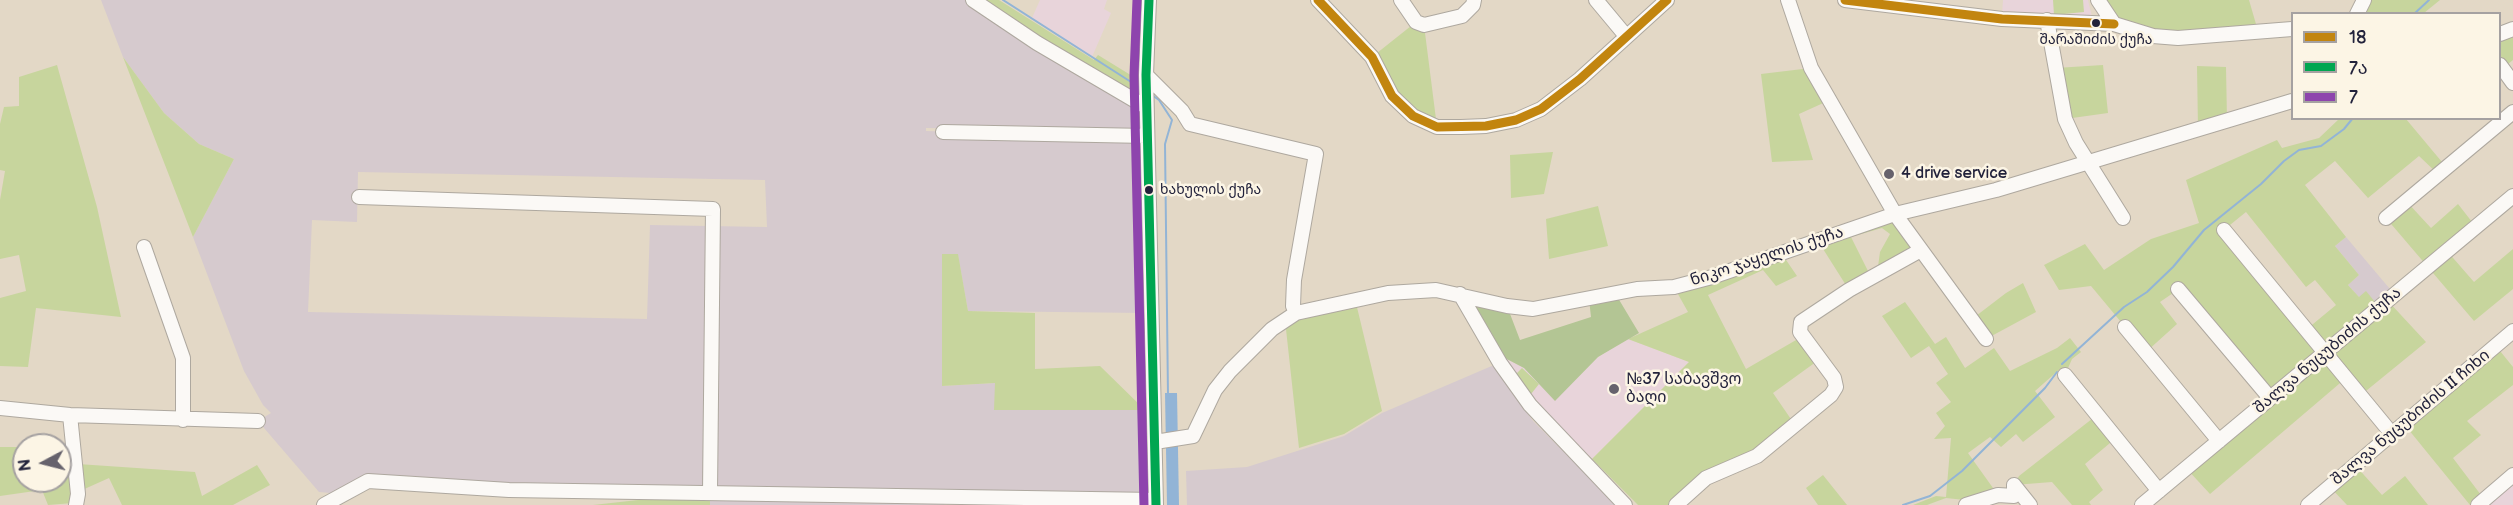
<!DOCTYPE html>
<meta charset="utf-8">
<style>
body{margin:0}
#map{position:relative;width:2513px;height:505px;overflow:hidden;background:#e3d8c6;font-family:"Balsamiq Sans","Noto Sans Georgian",sans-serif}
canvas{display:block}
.legend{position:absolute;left:2291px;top:12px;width:210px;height:108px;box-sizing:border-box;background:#fcf5e5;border:2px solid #a5a1a1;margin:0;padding:8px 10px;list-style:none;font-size:18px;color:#22223b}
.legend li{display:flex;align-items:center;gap:12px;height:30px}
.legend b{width:30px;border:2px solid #a5a1a1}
.north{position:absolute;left:12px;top:433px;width:60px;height:60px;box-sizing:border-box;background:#fcf5e5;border:2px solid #a5a1a1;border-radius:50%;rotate:263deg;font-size:16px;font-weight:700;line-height:24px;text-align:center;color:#22223b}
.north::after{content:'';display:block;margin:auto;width:21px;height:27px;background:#66626c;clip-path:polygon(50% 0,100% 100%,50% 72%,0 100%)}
</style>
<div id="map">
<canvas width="2513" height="505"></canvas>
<ul class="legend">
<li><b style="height:8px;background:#c2850f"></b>18</li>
<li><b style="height:8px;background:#00a651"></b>7ა</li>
<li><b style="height:8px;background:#8e44ad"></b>7</li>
</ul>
<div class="north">N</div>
</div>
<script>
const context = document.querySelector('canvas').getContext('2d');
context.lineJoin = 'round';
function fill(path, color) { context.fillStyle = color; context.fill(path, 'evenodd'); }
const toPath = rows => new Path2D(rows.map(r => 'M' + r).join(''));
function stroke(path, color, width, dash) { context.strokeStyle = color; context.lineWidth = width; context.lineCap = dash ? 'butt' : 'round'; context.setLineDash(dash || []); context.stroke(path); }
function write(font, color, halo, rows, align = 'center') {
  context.font = font + ' "Balsamiq Sans","Noto Sans Georgian",sans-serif'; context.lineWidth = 5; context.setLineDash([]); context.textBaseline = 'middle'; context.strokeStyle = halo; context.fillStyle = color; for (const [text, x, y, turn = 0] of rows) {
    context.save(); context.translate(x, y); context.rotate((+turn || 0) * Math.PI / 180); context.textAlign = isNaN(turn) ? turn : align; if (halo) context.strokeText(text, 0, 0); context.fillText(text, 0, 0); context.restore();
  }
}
fill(toPath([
 [1040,0,1107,0,1104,9,1111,13,1092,57,1032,18],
 [2003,0,2088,0,2092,17,2002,15],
 [1628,339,1689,362,1592,459,1513,378,1501,356,1524,368,1555,400,1598,357],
 [2513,475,2513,505,2478,505]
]), '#e8d4da');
fill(toPath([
 [101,0,967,0,1142,110,1142,132,926,128,926,131,1142,139,1145,313,968,311,958,255,942,386,995,383,995,410,1145,410,1147,492,1137,500,948,497,944,505,710,505,710,492,368,481,342,494,319,492,258,421,271,413,263,405,244,371,193,237,234,159,199,144,164,113,123,57],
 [358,172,765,180,767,227,650,225,647,319,308,312,312,220,357,222],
 [2346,237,2395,295,2380,308,2359,297,2348,285,2359,275,2335,246],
 [1494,365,1533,421,1617,505,1187,505,1186,471,1247,467,1344,436,1382,413]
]), '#d6cace');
fill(toPath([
 [975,0,999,0,1094,60,1098,55,1142,82,1140,99],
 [2053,0,2083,0,2084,12,2054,15],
 [2097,0,2249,0,2258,31,2178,38,2110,23],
 [2364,0,2440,0,2424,13,2357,14],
 [1416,22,1424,25,1437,127,1413,116,1372,57],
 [2513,29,2513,60,2503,68,2500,65,2500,34],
 [123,57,164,113,199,144,234,159,193,237],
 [57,65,97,207,121,317,36,308,28,367,0,366,0,298,26,291,19,255,0,259,0,200,5,171,0,170,0,124,4,107,19,106,19,77],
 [2103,65,2108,113,2065,119,2056,68],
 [2197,66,2226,67,2227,120,2198,129],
 [1811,68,1830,100,1799,114,1813,160,1772,162,1761,74],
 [2339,119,2406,119,2447,168,2439,175,2419,156,2368,198,2335,161,2305,185,2346,237,2335,246,2359,275,2348,285,2359,297,2366,291,2380,308,2388,301,2426,342,2361,395,2346,378,2210,494,2186,468,2270,399,2179,289,2160,302,2177,324,2146,352,2091,286,2059,290,2044,265,2085,244,2104,270,2151,239,2199,223,2186,180,2277,140,2282,148,2319,138],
 [2246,212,2306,287,2315,280,2336,305,2307,329,2225,229],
 [1553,152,1544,194,1511,198,1510,155],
 [2407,202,2431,228,2458,204,2476,227,2447,251,2474,282,2513,249,2513,289,2474,321,2386,218],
 [1598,206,1608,246,1549,259,1546,219],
 [1895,214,1921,250,1877,274,1880,252,1890,234,1882,228,1851,237,1871,277,1849,290,1818,241],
 [942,254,958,254,968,311,1035,313,1035,369,1100,366,1145,410,994,410,995,383,942,386],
 [1782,254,1797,276,1776,286,1763,270,1708,295,1746,369,1803,336,1820,359,1773,393,1795,425,1757,456,1725,468,1676,505,1638,505,1592,459,1689,362,1628,339,1688,312,1674,287],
 [2023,283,2036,312,1986,339,1972,319,2006,293],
 [1355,299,1382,411,1344,434,1299,448,1285,320],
 [1905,302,1935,344,1946,337,1965,368,1994,348,2010,371,2057,348,2070,338,2081,352,2072,359,2065,375,2060,369,2035,391,2055,417,2023,442,2016,434,2001,447,1990,437,1968,453,1998,495,1974,501,1946,498,1927,505,1913,505,1936,496,1946,497,1951,438,1934,439,1945,426,1936,413,1951,402,1936,383,1948,374,1929,346,1911,358,1882,316],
 [2496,346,2513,367,2513,385,2467,421,2481,435,2453,458,2484,499,2478,505,2470,505,2404,424],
 [1522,368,1539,384,1531,394,1513,377],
 [2097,415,2116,438,2085,464,2103,490,2089,502,2091,505,2072,505,2052,482,2014,485,2019,476],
 [0,447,24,447,24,481,60,481,60,448,70,448,73,503,48,505,42,490,0,496],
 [78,464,195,472,202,496,257,465,270,485,233,505,122,505,109,478,80,491],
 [2355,465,2382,495,2405,476,2428,505,2347,505,2330,487],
 [1823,475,1847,505,1818,505,1806,488],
 [710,492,710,505,593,505]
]), '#c7d59d');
fill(toPath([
 [1615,293,1639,333,1598,357,1555,401,1524,368,1501,356,1460,294,1507,306,1520,340,1591,317,1589,299]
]), '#b3c594');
fill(toPath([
 [1165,393,1177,393,1179,505,1167,505]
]), '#92b4d6');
stroke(toPath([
 [1003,0,1142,89],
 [2414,14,2429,0],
 [1152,95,1159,100,1172,120,1165,144,1168,396],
 [2062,364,2124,307,2147,292,2173,267,2204,230,2261,184,2284,161,2299,150,2321,146,2344,129,2353,118],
 [1903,505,1930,496,1962,471,2045,388,2057,372]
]), '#92b4d6', 2);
const minor = toPath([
 [973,0,1037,43,1146,107],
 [1149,0,1146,75,1156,505],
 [1318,0,1372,57,1392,96,1413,116,1437,127,1461,127,1486,126,1516,120,1541,109,1580,79,1667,0],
 [1401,0,1416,22,1424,25,1462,16,1473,5,1474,0],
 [1596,0,1626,36],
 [1788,0,1811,68,1895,214,1986,339],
 [1845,0,2002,19,2114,24,2153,36,2178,38,2292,29],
 [2098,0,2114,24],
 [2357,14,2364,0],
 [2047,20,2065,119,2076,143,2123,218],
 [2500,34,2513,29],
 [2500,65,2513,83],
 [1146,75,1182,111,1190,124,1316,154,1294,280,1293,306,1296,313],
 [943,132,1147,136],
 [359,197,713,209,710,492],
 [2386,218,2513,112],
 [2224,230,2392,434],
 [144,247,183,358,183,420],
 [2178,289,2270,398],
 [1460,294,1500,363,1530,405,1625,505],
 [2125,327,2219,441],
 [2065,375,2159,491],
 [0,408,70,415,258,421],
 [70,415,78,494,76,505],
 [1155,442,1193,436,1215,390,1230,371,1272,329,1296,313,1388,293,1436,290,1507,306,1533,309,1637,289,1674,287,1712,277,1895,214,1996,190,2292,101],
 [2014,485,2030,505],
 [324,505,368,481,509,490,1155,500],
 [1676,505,1706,478,1757,456,1831,395,1836,387,1834,378,1800,332,1801,322,1849,290,1921,250],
 [1966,505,1998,495,2014,496,2014,485],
 [2142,505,2513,196],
 [2308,505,2513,331],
 [2478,505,2513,475]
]);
stroke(minor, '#aea89f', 16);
stroke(minor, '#fbf9f6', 14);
stroke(toPath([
 [1318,0,1372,57,1392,96,1413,116,1437,127,1486,126,1516,120,1541,109,1580,79,1667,0],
 [1845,0,2002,19,2114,24]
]), '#c2850f', 9);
stroke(toPath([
 [1149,0,1146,75,1156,505]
]), '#00a651', 9);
stroke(toPath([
 [1137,0,1134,75,1144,505]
]), '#8e44ad', 9);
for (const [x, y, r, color] of [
 [2096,23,5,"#22223b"],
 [1889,174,6,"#66626c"],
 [1149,190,5,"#22223b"],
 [1614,389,6,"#66626c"]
]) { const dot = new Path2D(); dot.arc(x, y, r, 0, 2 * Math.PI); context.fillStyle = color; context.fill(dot); stroke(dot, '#fcf5e5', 2); }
write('14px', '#22223b', '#fcf5e5', [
 ["შარაშიძის ქუჩა",2096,40],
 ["ხახულის ქუჩა",1160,190,"left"]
]);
write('16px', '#22223b', '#fcf5e5', [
 ["4 drive service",1901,174],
 ["№37 საბავშვო",1626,380],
 ["ბაღი",1626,398]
], 'left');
write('16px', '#22223b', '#fcf5e5', [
 ["ნიკო ჯაყელის ქუჩა",1767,257,-18],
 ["შალვა ნუცუბიძის ქუჩა",2328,351,-40],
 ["შალვა ნუცუბიძის II ჩიხი",2411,418,-40]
]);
</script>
